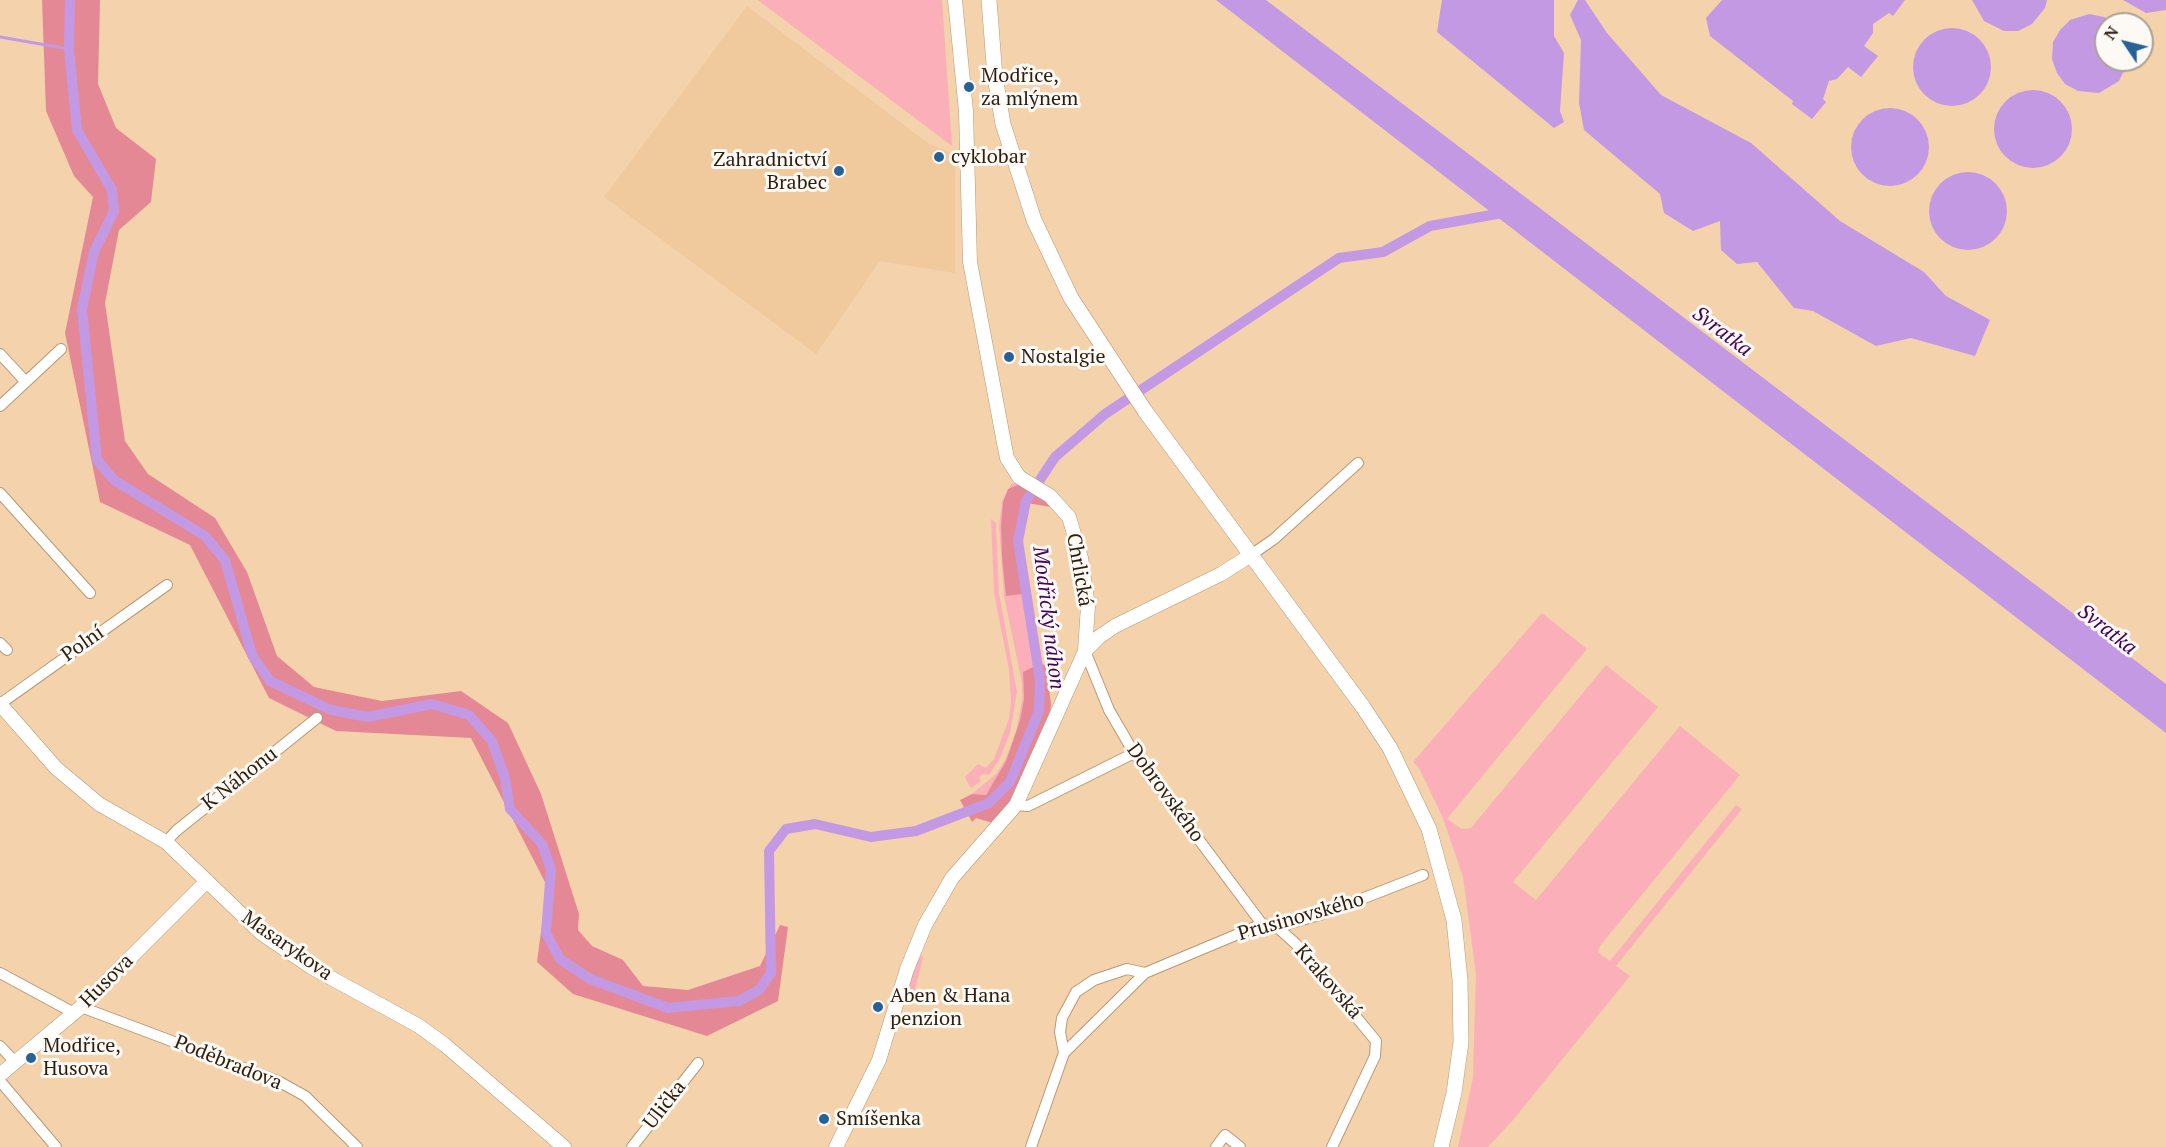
<!DOCTYPE html>
<meta charset="utf-8">
<style>
body{margin:0}
#map{position:relative;width:2166px;height:1147px;overflow:hidden;background:#f4d2ac;font-family:"PT Serif",serif}
canvas{display:block}
.north{position:absolute;left:2094px;top:12px;width:60px;height:60px;box-sizing:border-box;background:#fdf9f5;border:2px solid #a9a299;border-radius:50%;rotate:305deg;font-size:16px;font-weight:700;line-height:24px;text-align:center;color:#2b1f10}
.north::after{content:'';display:block;margin:auto;width:21px;height:27px;background:#266198;clip-path:polygon(50% 0,100% 100%,50% 72%,0 100%)}
</style>
<div id="map">
<canvas width="2166" height="1147"></canvas>
<div class="north">N</div>
</div>
<script>
const context = document.querySelector('canvas').getContext('2d');
context.lineJoin = 'round';
function fill(path, color) { context.fillStyle = color; context.fill(path, 'evenodd'); }
const toPath = rows => new Path2D(rows.map(r => 'M' + r).join(''));
function stroke(path, color, width, dash) { context.strokeStyle = color; context.lineWidth = width; context.lineCap = dash ? 'butt' : 'round'; context.setLineDash(dash || []); context.stroke(path); }
function write(font, color, halo, rows, align = 'center') {
  context.font = font + ' "PT Serif",serif'; context.lineWidth = 6; context.setLineDash([]); context.textBaseline = 'middle'; context.strokeStyle = halo; context.fillStyle = color; for (const [text, x, y, turn = 0] of rows) {
    context.save(); context.translate(x, y); context.rotate((+turn || 0) * Math.PI / 180); context.textAlign = isNaN(turn) ? turn : align; if (halo) context.strokeText(text, 0, 0); context.fillText(text, 0, 0); context.restore();
  }
}
fill(toPath([
 [747,6,929,144,955,154,955,273,880,261,816,354,604,197]
]), '#f0c99d');
fill(toPath([
 [758,0,942,0,952,146],
 [1012,483,1030,488,1001,526,1006,595,1023,593,1035,666,1023,673,1024,699,1020,720,1006,761,986,795,972,794,996,774,1005,760,1016,733,1022,700,1022,683,1004,596,999,526,1002,501],
 [991,519,996,523,999,593,1017,692,1010,733,1000,758,989,775,983,774,979,777,981,781,971,788,965,777,978,764,986,768,994,759,1009,719,1011,700,1009,669,994,593],
 [1542,613,1587,649,1447,819,1462,829,1471,828,1606,665,1658,707,1513,882,1536,900,1680,726,1740,775,1600,946,1598,952,1610,961,1736,805,1742,809,1616,966,1630,976,1513,1120,1488,1147,1458,1147,1473,1078,1476,974,1463,877,1443,818,1419,768,1413,762],
 [918,955,923,957,913,998,906,995]
]), '#faafb9');
fill(toPath([
 [42,0,100,0,98,84,116,128,156,159,151,202,119,230,105,303,125,441,148,474,215,518,247,572,277,656,314,687,382,701,461,691,508,723,541,794,579,914,578,930,592,946,623,960,643,986,688,990,760,966,780,925,788,927,778,1001,707,1036,573,994,537,962,547,886,471,738,336,731,269,698,190,545,100,502,65,333,93,197,74,176,46,111],
 [1020,484,1048,498,1051,507,1027,503,1020,541,1040,665,1046,664,1051,704,1049,720,1011,801,993,823,976,818,972,822,960,800,972,794,986,795,1006,761,1020,720,1024,699,1023,672,1035,666,1023,594,1006,596,1002,557,1001,526,1003,502,1008,489]
]), '#e48896');
fill(toPath([
 [1216,0,1266,0,2166,684,2166,733],
 [1442,0,1554,0,1554,36,1564,53,1560,111,1564,122,1554,128,1437,32],
 [1578,0,1585,0,1607,33,1661,95,1751,143,1840,221,1924,272,1946,296,1990,320,1975,356,1911,338,1876,346,1813,311,1794,308,1757,262,1737,264,1721,250,1720,221,1693,231,1664,213,1660,194,1584,130,1579,103,1581,40,1570,15],
 [1722,0,1905,0,1893,16,1889,13,1873,24,1873,33,1864,46,1878,56,1861,77,1848,67,1837,79,1829,81,1823,99,1826,102,1812,119,1792,104,1793,101,1710,36,1706,18],
 [1972,0,2047,0,2045,8,2032,24,2018,31,2004,31,1984,21],
 [2123,0,2166,0,2166,10,2146,13],
 [2089,14,2104,17,2116,24,2106,24,2106,60,2129,60,2119,81,2099,93,2078,91,2065,84,2057,73,2052,59,2053,42,2060,30,2070,20],
 '1913 67a39 39 0 1 1 78 0a39 39 0 1 1-78 0Z',
 '1994 129a39 39 0 1 1 78 0a39 39 0 1 1-78 0Z',
 '1851 147a39 39 0 1 1 78 0a39 39 0 1 1-78 0Z',
 '1929 211a39 39 0 1 1 78 0a39 39 0 1 1-78 0Z'
]), '#c499e4');
stroke(toPath([
 [0,37,69,49]
]), '#c499e4', 3);
stroke(toPath([
 [70,0,69,49,77,130,112,190,114,211,94,252,82,309,97,460,114,480,205,536,225,560,252,655,270,681,331,710,368,717,432,704,469,715,492,741,505,778,510,809,542,844,551,869,546,933,560,959,590,979,668,1008,739,1001,759,990,771,973,769,851,786,829,815,824,871,837,916,831,989,803,1010,782,1039,711,1040,680,1018,541,1026,501,1055,457,1105,414,1339,258,1383,252,1430,226,1508,212]
]), '#c499e4', 10);
const minor = toPath([
 [0,354,26,382],
 [0,406,61,349],
 [0,493,90,593],
 [1251,555,1274,539,1358,463],
 [0,643,7,650],
 [1085,651,1109,710,1134,753,1262,924],
 [0,704,167,585],
 [1016,805,1028,806,1134,753],
 [166,842,176,831,317,718],
 [1277,927,1296,944,1376,1041,1375,1056,1332,1147],
 [0,973,74,1013],
 [81,1007,278,1081,305,1096,357,1147],
 [0,1046,15,1062],
 [1064,1053,1060,1032,1062,1018,1076,992,1094,980,1127,969,1145,973],
 [0,1081,56,1147],
 [632,1147,698,1063],
 [1031,1147,1064,1053,1145,973,1262,924,1277,927,1323,914,1423,875],
 [1216,1147,1225,1135,1240,1147]
]);
const tertiary = toPath([
 [955,0,966,111,970,262,1004,443,1007,458,1019,477,1050,496,1069,517,1081,558,1088,606,1085,651],
 [0,704,56,768,99,804,166,842,261,933,311,967,419,1026,445,1045,564,1147],
 [0,1075,81,1007,207,881],
 [836,1147,879,1060,907,969,925,925,952,878,1016,805,1085,651,1099,637,1115,626,1221,574,1251,555]
]);
const secondary = toPath([
 [989,0,995,77,1003,124,1034,220,1071,298,1145,411,1363,707,1390,748,1429,829,1454,920,1460,980,1461,1042,1454,1093,1441,1147]
]);
stroke(minor, '#b89874', 12);
stroke(tertiary, '#b89874', 15);
stroke(secondary, '#b89874', 16);
stroke(minor, '#fff', 10);
stroke(tertiary, '#fff', 14);
stroke(secondary, '#fff', 15);
for (const [x, y, r, color] of [
 [969,87,6,"#266198"],
 [939,157,6,"#266198"],
 [839,171,6,"#266198"],
 [1009,357,6,"#266198"],
 [878,1007,6,"#266198"],
 [31,1058,6,"#266198"],
 [824,1119,6,"#266198"]
]) { const dot = new Path2D(); dot.arc(x, y, r, 0, 2 * Math.PI); context.fillStyle = color; context.fill(dot); stroke(dot, '#fdf9f5', 2); }
write('20px', '#2b1f10', '#fdf9f5', [
 ["Modřice,",981,76],
 ["za mlýnem",981,99],
 ["cyklobar",951,157],
 ["Zahradnictví",827,160,"right"],
 ["Brabec",827,183,"right"],
 ["Nostalgie",1021,357],
 ["Aben & Hana",890,996],
 ["penzion",890,1019],
 ["Modřice,",43,1046],
 ["Husova",43,1069],
 ["Smíšenka",836,1119]
], 'left');
write('20px', '#2b1f10', '#fdf9f5', [
 ["Chrlická",1079,570,80],
 ["Polní",83,644,-35],
 ["K Náhonu",240,779,-38],
 ["Dobrovského",1165,793,54],
 ["Prusinovského",1301,917,-16],
 ["Masarykova",287,946,35],
 ["Husova",107,981,-45],
 ["Krakovská",1328,982,49],
 ["Poděbradova",228,1063,22],
 ["Ulička",665,1105,-52]
]);
write('italic 21px', '#41035e', '#fdf9f5', [
 ["Svratka",1722,332,37],
 ["Modřický náhon",1048,618,83],
 ["Svratka",2107,630,38]
]);
</script>
